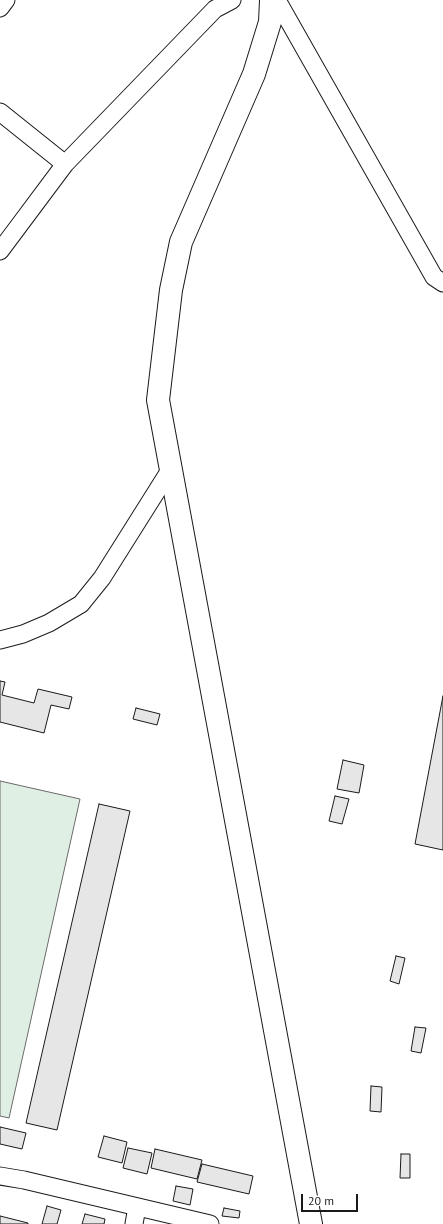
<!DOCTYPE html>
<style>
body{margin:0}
#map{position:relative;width:443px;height:1224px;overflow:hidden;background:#fff;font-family:"PT Sans",sans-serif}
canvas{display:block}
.scale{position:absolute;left:301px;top:1194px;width:57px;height:18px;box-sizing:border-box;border:2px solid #1a1a1a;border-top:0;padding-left:5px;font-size:12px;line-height:14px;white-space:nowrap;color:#1a1a1a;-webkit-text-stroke:3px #fff;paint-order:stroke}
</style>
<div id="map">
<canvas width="443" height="1224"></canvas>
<div class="scale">20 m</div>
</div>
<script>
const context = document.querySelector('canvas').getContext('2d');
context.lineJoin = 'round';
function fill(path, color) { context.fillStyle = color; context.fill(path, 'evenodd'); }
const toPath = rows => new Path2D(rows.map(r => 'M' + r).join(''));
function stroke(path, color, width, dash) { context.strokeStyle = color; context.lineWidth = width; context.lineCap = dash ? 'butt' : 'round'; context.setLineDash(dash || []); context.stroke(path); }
const green = toPath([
 [0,781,80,799,9,1118,0,1116,0,781]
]);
fill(green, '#e0efe3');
stroke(green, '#6a6a6a', 1);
const building = toPath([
 [0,681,5,682,2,695,34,703,38,689,72,697,69,709,51,705,44,733,0,722,0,681],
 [443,696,443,850,415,844,443,696],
 [136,708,160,714,157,725,133,719,136,708],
 [343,760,364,765,359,793,337,789,343,760],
 [335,796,349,799,342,824,329,821,335,796],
 [99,804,130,811,57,1130,26,1123,99,804],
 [396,956,405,958,399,984,390,981,396,956],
 [415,1027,426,1028,421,1053,411,1051,415,1027],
 [371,1086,382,1087,381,1112,370,1111,371,1086],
 [0,1127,26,1133,22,1149,0,1144,0,1127],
 [104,1136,127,1142,122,1163,98,1157,104,1136],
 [128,1148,152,1153,147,1174,123,1168,128,1148],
 [155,1149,202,1160,197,1179,151,1168,155,1149],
 [401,1154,410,1154,410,1178,400,1178,401,1154],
 [202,1164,253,1176,249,1194,197,1182,202,1164],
 [176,1186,193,1189,190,1205,173,1201,176,1186],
 [47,1206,61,1210,57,1224,42,1224,47,1206],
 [224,1208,240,1211,239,1218,222,1216,224,1208],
 [85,1214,105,1219,104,1224,82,1224,85,1214],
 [0,1216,28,1223,28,1224,0,1224,0,1216]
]);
fill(building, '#e6e6e6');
stroke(building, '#1a1a1a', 1);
const street = toPath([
 [277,0,434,277,443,283],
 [0,8,6,0],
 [0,112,65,164],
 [0,251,65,164,215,9,232,0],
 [0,640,23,634,49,623,81,604,102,578,170,470],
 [0,1176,24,1180,210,1224],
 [134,1224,137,1207]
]);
const secondary = toPath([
 [271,0,270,22,254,74,181,242,171,290,158,400,311,1224]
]);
stroke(street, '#1a1a1a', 19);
stroke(secondary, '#1a1a1a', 24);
stroke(street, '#fff', 17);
stroke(secondary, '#fff', 22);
</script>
